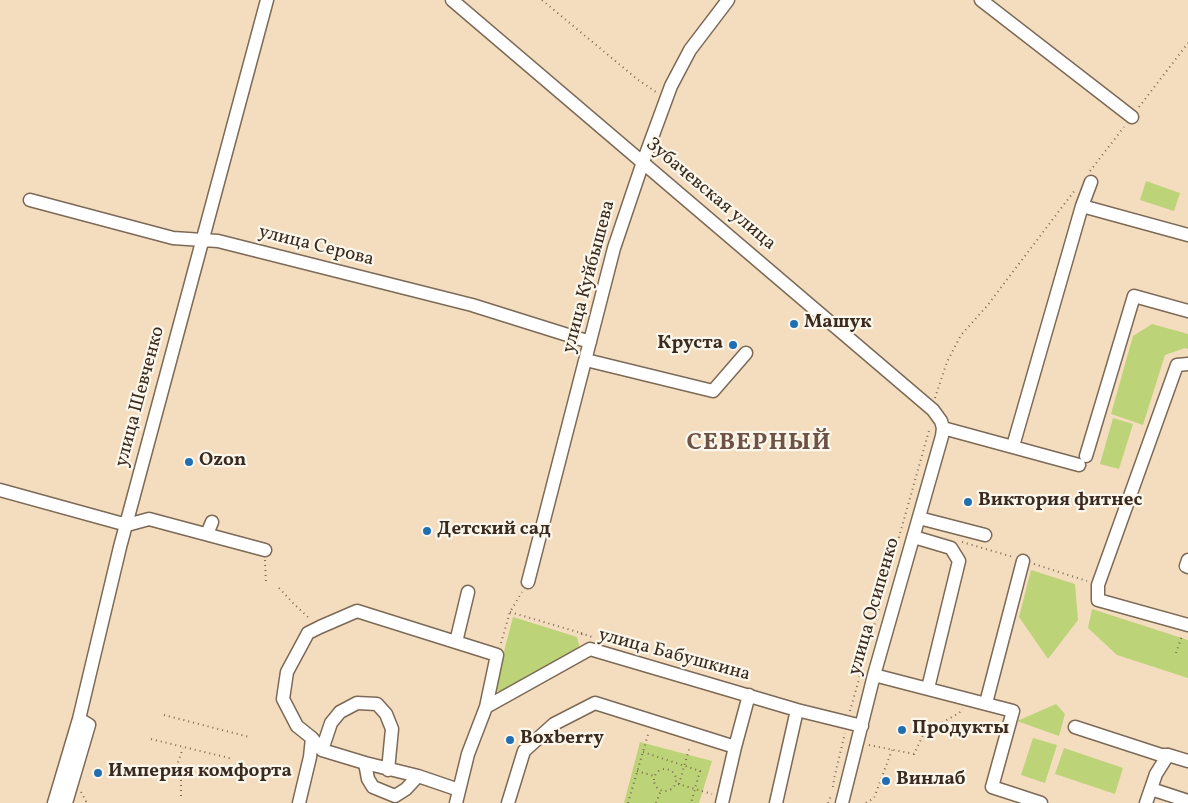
<!DOCTYPE html>
<meta charset="utf-8">
<style>
body{margin:0}
canvas{display:block;background:#f4ddbf}
</style>
<canvas width="1188" height="803"></canvas>
<script>
const context = document.querySelector('canvas').getContext('2d');
context.lineJoin = 'round';
function fill(path, color) { context.fillStyle = color; context.fill(path, 'evenodd'); }
const toPath = rows => new Path2D(rows.map(r => 'M' + r).join(''));
function stroke(path, color, width, dash) { context.strokeStyle = color; context.lineWidth = width; context.lineCap = dash ? 'butt' : 'round'; context.setLineDash(dash || []); context.stroke(path); }
function write(font, color, halo, rows, align = 'center') {
  context.font = font + ' Vollkorn,serif'; context.lineWidth = 4.5; context.setLineDash([]); context.textBaseline = 'middle'; context.strokeStyle = halo; context.fillStyle = color; for (const [text, x, y, turn = 0] of rows) {
    context.save(); context.translate(x, y); context.rotate((+turn || 0) * Math.PI / 180); context.textAlign = isNaN(turn) ? turn : align; if (halo) context.strokeText(text, 0, 0); context.fillText(text, 0, 0); context.restore();
  }
}
fill(toPath([
 [1146,181,1180,193,1174,211,1140,200],
 [1152,324,1188,334,1188,349,1185,348,1165,355,1143,425,1111,414,1133,336],
 [1113,418,1133,424,1119,469,1100,464],
 [1031,570,1075,584,1078,620,1048,659,1019,617],
 [1092,609,1188,640,1188,678,1117,655,1088,628],
 [513,617,577,637,580,649,500,691,496,691,494,690],
 [1056,704,1065,714,1059,736,1017,721],
 [1033,738,1057,745,1045,783,1021,775],
 [640,742,712,761,699,803,624,803],
 [1064,748,1123,768,1115,794,1055,774]
]), '#bcd377');
const minor = toPath([
 [452,0,933,410,941,421,943,428,942,436,874,675,842,803],
 [981,0,1132,117],
 [30,200,173,238,218,241,472,305,590,342],
 [1082,206,1188,235],
 [586,360,713,391,746,353],
 [1188,364,1177,365,1098,585,1098,600,1188,625],
 [943,428,1079,465],
 [1013,446,1082,206,1091,182],
 [1086,456,1134,296,1188,311],
 [0,490,127,525,149,519,265,550],
 [919,518,985,535],
 [207,534,212,522],
 [914,537,951,548,959,561,928,688],
 [1188,560,1186,566,1188,567],
 [528,582,614,248,643,162,671,86,690,50,728,0],
 [456,642,468,592],
 [874,675,1013,711,992,787,1041,803],
 [986,703,1023,561],
 [486,707,590,649,797,710,862,726],
 [1075,727,1161,755,1168,755,1188,761],
 [312,738,297,726,283,699,287,672,308,633,320,627,357,611,497,655,486,707,468,754,456,803],
 [735,747,749,695],
 [322,750,331,723,340,712,357,703,377,704,386,714,392,729,388,770],
 [365,763,368,779,373,787,395,796,406,789,418,776],
 [1151,789,1188,801],
 [54,803,79,719,120,547,267,0],
 [66,803,89,725,79,719],
 [299,803,310,757,312,738,322,750,365,763,418,776,459,790],
 [508,803,524,751,554,724,595,703,735,747,722,803],
 [776,803,797,710],
 [1146,803,1156,774,1168,755]
]);
stroke(minor, '#7c6956', 15);
stroke(toPath([
 [542,0,637,79,656,92],
 [1139,107,1188,43],
 [1090,171,1124,127],
 [935,398,947,362,961,335,987,306,1075,190],
 [962,542,1013,557],
 [265,560,266,583],
 [1034,564,1087,581],
 [279,588,294,604,310,619],
 [510,612,581,633,584,638],
 [581,633,592,637],
 [501,643,510,612,522,592],
 [1176,653,1182,636],
 [850,711,930,427],
 [164,715,249,737],
 [151,739,233,759],
 [869,745,914,754,924,733,959,713,963,709],
 [643,752,700,771,691,803],
 '654 780a11 11 0 1 1 22 0a11 11 0 1 1-22 0Z',
 [637,771,654,776],
 [678,784,712,794],
 [679,784,690,746],
 [833,787,834,779,845,733],
 [81,792,87,803],
 [181,796,181,779,176,768,183,748],
 [628,803,649,731],
 [656,803,661,790],
 [828,803,831,796],
 [866,803,874,798,892,750]
]), '#7c6956', 2, [1, 4]);
stroke(minor, '#fff', 12);
for (const [x, y, r, color] of [
 [794,324,5,"#1f6fb2"],
 [733,345,5,"#1f6fb2"],
 [189,462,5,"#1f6fb2"],
 [968,502,5,"#1f6fb2"],
 [427,531,5,"#1f6fb2"],
 [902,730,5,"#1f6fb2"],
 [510,740,5,"#1f6fb2"],
 [98,773,5,"#1f6fb2"],
 [886,781,5,"#1f6fb2"]
]) { const dot = new Path2D(); dot.arc(x, y, r, 0, 2 * Math.PI); context.fillStyle = color; context.fill(dot); stroke(dot, '#fbf7ec', 2); }
write('19px', '#3b2a1e', '#fbf7ec', [
 ["Зубачевская улица",710,195,40],
 ["улица Серова",316,247,14],
 ["улица Куйбышева",590,277,-75],
 ["улица Шевченко",141,397,-75],
 ["улица Осипенко",875,607,-74],
 ["улица Бабушкина",674,656,15]
]);
write('bold 19px', '#3b2a1e', '#fbf7ec', [
 ["Машук",804,324],
 ["Круста",723,345,"right"],
 ["Ozon",199,462],
 ["Виктория фитнес",978,502],
 ["Детский сад",437,531],
 ["Продукты",912,730],
 ["Boxberry",520,740],
 ["Империя комфорта",108,773],
 ["Винлаб",896,781]
], 'left');
context.letterSpacing = '1px';
write('bold 24px', '#6f5246', '#fbf7ec', [
 ["СЕВЕРНЫЙ",759,445]
]);
context.letterSpacing = '0px';
</script>
